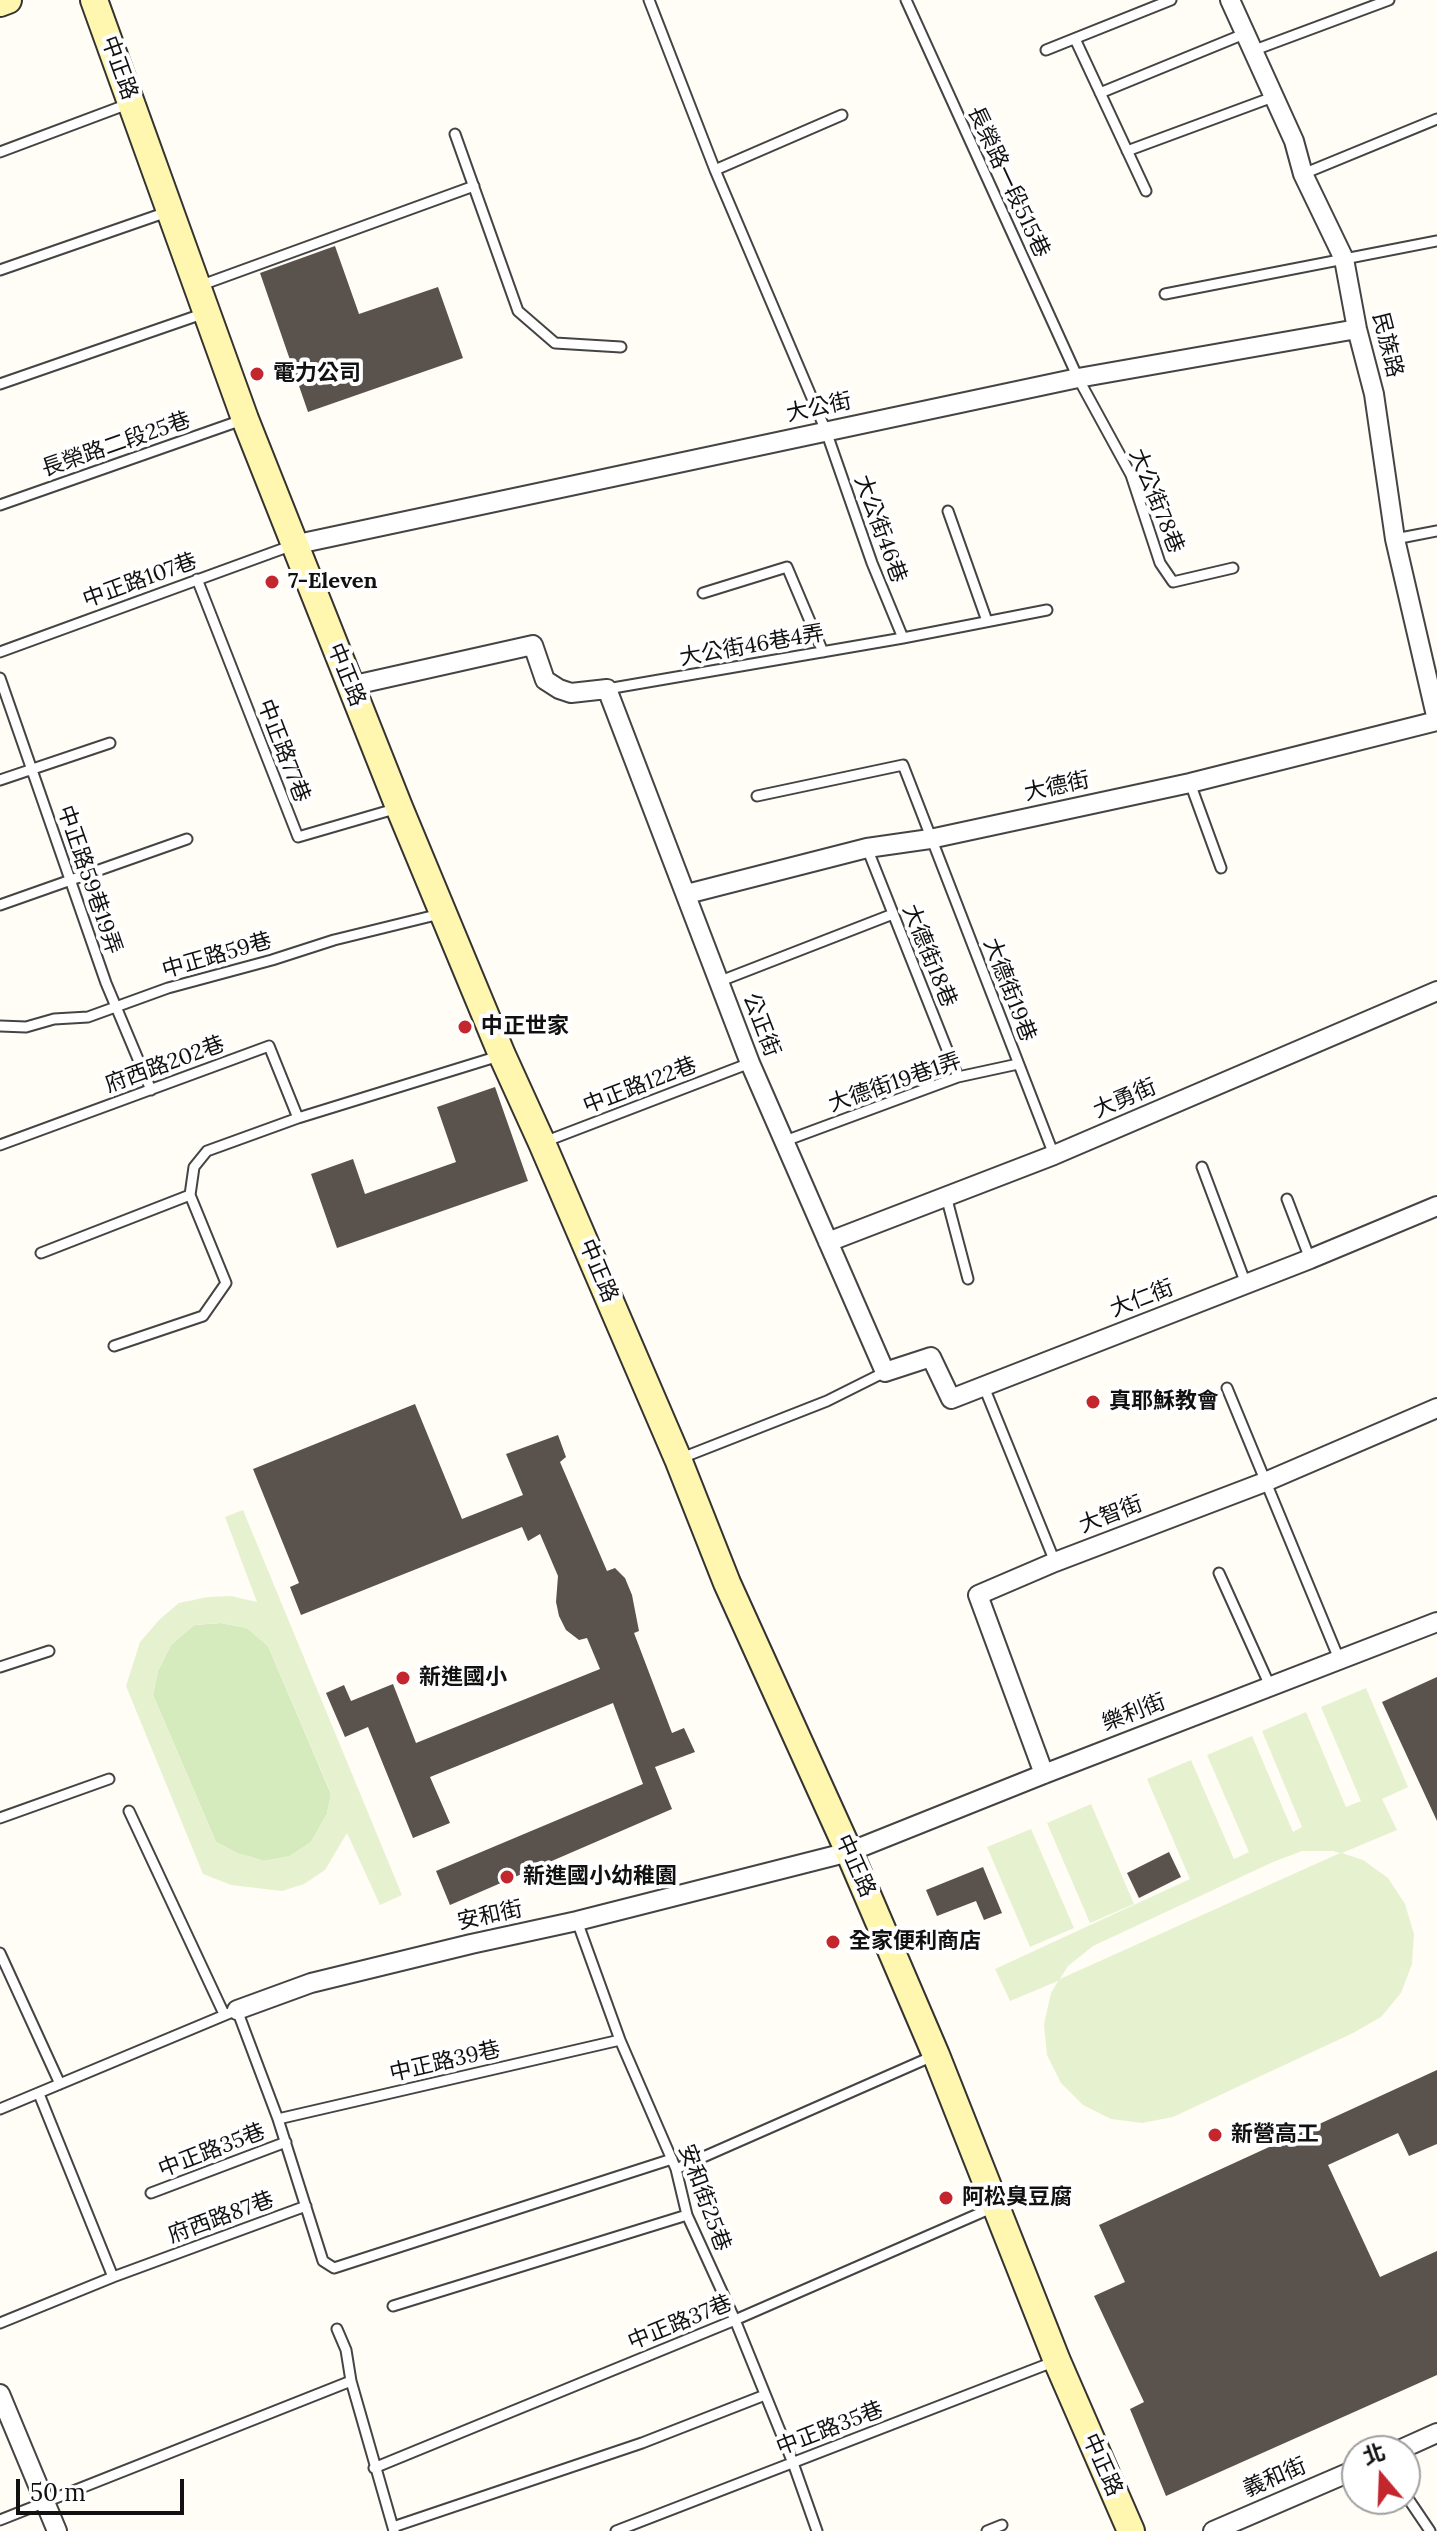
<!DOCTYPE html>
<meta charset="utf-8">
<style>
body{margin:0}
#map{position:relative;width:1437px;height:2531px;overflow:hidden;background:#fffdf5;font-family:Lora,"Noto Sans TC",serif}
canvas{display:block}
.north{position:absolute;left:1341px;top:2435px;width:80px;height:80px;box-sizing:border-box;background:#fff;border:2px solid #a0a0a0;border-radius:50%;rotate:341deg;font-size:22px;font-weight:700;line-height:32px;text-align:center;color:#111}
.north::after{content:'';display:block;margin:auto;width:28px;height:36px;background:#c4262e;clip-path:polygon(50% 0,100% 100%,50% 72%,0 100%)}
.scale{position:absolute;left:16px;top:2479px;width:168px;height:36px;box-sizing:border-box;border:4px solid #111;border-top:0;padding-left:10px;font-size:24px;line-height:28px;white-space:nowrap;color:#111;-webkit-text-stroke:6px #fff;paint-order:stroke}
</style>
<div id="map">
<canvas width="1437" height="2531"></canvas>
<div class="north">北</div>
<div class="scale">50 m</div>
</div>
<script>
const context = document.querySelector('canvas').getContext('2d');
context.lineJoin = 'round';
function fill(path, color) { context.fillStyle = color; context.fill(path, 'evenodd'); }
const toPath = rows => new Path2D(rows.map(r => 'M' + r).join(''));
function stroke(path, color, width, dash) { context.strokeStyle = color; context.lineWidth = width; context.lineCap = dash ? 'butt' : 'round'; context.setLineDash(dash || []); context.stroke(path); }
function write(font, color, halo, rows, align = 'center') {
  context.font = font + ' Lora,"Noto Sans TC",serif'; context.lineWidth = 8; context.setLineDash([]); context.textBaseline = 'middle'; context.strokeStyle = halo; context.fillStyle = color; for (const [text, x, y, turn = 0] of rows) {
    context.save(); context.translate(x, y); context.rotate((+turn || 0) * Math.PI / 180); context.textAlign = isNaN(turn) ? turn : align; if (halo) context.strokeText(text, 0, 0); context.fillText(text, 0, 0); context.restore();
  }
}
fill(toPath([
 [221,1623,247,1628,268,1646,331,1794,327,1814,311,1842,290,1856,264,1861,237,1853,216,1842,153,1695,158,1671,171,1645,194,1625]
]), '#d5ebbd');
fill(toPath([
 [243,1510,402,1895,380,1905,347,1833,325,1870,304,1884,282,1891,231,1885,203,1874,126,1686,140,1642,160,1619,179,1603,208,1597,231,1596,257,1602,225,1517],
 [221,1623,247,1628,268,1646,331,1793,327,1814,311,1842,290,1856,264,1861,237,1853,216,1842,153,1695,158,1671,171,1645,194,1625],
 [1366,1688,1408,1787,1382,1799,1397,1830,1342,1853,1363,1860,1388,1878,1405,1904,1414,1934,1412,1964,1401,1993,1381,2017,1353,2033,1173,2117,1142,2123,1111,2119,1083,2105,1061,2083,1047,2055,1044,2024,1051,1993,1058,1981,1010,2001,995,1969,1190,1879,1147,1779,1191,1760,1234,1859,1249,1852,1207,1755,1252,1736,1293,1832,1302,1827,1262,1731,1306,1712,1346,1807,1361,1801,1321,1707],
 [1302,1851,1333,1851,1340,1853,1060,1979,1068,1966,1093,1946,1273,1862],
 [1091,1804,1134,1904,1090,1923,1047,1823],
 [1031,1829,1074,1928,1030,1947,987,1847]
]), '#e6f2cf');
fill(toPath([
 [335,246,359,314,438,287,463,358,308,412,260,273],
 [495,1087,528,1181,337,1248,311,1174,353,1159,365,1194,456,1162,437,1107],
 [415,1404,462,1519,523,1495,506,1454,558,1435,566,1457,560,1462,607,1571,615,1568,625,1578,632,1595,639,1631,634,1633,672,1733,684,1728,695,1752,655,1767,672,1809,450,1905,436,1871,643,1784,613,1703,430,1777,450,1823,413,1838,368,1727,345,1737,326,1693,344,1685,351,1701,393,1684,416,1743,600,1669,587,1638,579,1640,566,1630,559,1616,556,1602,558,1576,540,1534,528,1541,522,1527,301,1615,290,1587,299,1583,253,1469],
 [1437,1677,1437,1821,1382,1702],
 [1169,1852,1181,1877,1139,1898,1127,1873],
 [983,1867,1002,1913,984,1920,976,1901,937,1916,926,1890],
 [1437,2070,1437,2144,1409,2156,1398,2133,1328,2165,1380,2277,1437,2251,1437,2375,1166,2496,1130,2409,1144,2402,1094,2296,1125,2282,1099,2225]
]), '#5a524d');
const lane = toPath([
 [649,0,715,170,826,431,872,563,903,638],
 [906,0,1078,378,1131,475,1160,563,1173,582,1233,568],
 [1075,39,1146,191],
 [1046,50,1171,0],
 [1252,51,1389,0],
 [1100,93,1244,34],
 [455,134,518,311,555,343,621,347],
 [1127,151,1273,97],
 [0,152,128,104],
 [715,170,842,115],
 [1303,174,1437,119],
 [0,270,167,212],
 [199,286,474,186],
 [1165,294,1437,241],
 [0,384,205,313],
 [0,505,242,420],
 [948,511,987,621],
 [1395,539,1437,531],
 [197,579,298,837,398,808],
 [703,593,787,567,823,652],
 [0,652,293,545],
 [0,678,106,983,151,1090],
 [607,689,903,638,1047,610],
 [0,780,110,743],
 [1190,783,1221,868],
 [757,796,903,765,1054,1155],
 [867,848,958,1077],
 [0,905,187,839],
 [718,982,893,914],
 [0,1026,26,1027,54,1019,88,1017,168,988,272,960,334,940,440,914],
 [785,1141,958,1077,1018,1064],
 [544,1142,750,1063],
 [0,1145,269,1046,298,1118],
 [1202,1167,1246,1284],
 [946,1196,968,1279],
 [1287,1199,1310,1259],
 [41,1253,190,1195],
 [114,1346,203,1316,226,1283,190,1195,194,1167,207,1151,298,1118,499,1056],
 [984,1387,1055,1562],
 [1227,1388,1339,1659],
 [679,1459,827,1401,885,1372],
 [1219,1573,1270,1686],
 [0,1667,49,1651],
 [129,1811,224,2014],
 [0,1818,109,1779],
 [577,1921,620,2040,676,2169,687,2215,735,2320,793,2463,817,2531],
 [0,1953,60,2084],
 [39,2094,113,2277],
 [0,2109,237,2010,278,2119,323,2261,334,2268,672,2159],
 [278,2119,620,2040],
 [676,2169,933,2056],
 [151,2193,286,2142],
 [393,2306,687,2215],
 [0,2323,113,2277,306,2206],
 [337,2329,346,2350,351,2381,394,2531],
 [374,2468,735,2320,994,2207],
 [1405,2494,1430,2531],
 [0,2520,351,2381],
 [393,2527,642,2443,765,2395],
 [616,2531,1053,2362],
 [987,2531,1002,2525]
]);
const street = toPath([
 [1230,0,1294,141,1303,174,1344,259,1357,329,1374,394,1395,539,1437,720],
 [293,545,1078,378,1357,329],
 [350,686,533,645,545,680,559,689,571,693,607,689,750,1063,885,1372,931,1357,951,1399,1310,1259,1437,1206],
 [687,894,867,848,930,839,1190,783,1437,721],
 [828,1242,1054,1155,1437,991],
 [1044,1774,978,1595,1055,1562,1265,1482,1437,1408],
 [237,2010,311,1983,471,1944,577,1921,849,1852,1044,1774,1437,1622],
 [0,2394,57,2531],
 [1397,2451,1437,2433],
 [1213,2531,1357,2469]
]);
const secondary = toPath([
 [94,0,245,419,399,807,502,1055,542,1143,678,1459,727,1583,849,1852,936,2055,1057,2361,1131,2531],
 [0,3,8,0]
]);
stroke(lane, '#444', 13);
stroke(street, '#444', 22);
stroke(secondary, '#333', 30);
stroke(lane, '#fff', 9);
stroke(street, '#fff', 18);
stroke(secondary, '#fff6b0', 26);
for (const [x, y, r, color] of [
 [257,374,8,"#c4262e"],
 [272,582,8,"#c4262e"],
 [465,1027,8,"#c4262e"],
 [1093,1402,8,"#c4262e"],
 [403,1678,8,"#c4262e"],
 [507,1877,8,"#c4262e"],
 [833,1942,8,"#c4262e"],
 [1215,2135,8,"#c4262e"],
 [946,2198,8,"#c4262e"]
]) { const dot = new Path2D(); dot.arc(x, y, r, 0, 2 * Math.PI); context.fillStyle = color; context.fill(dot); stroke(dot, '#fff', 3); }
write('22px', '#111', '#fff', [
 ["中正路",119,68,70],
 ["長榮路一段515巷",1008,182,65],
 ["民族路",1387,345,76],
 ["大公街",819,408,-12],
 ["長榮路二段25巷",116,445,-19],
 ["大公街78巷",1156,501,68],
 ["大公街46巷",880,529,70],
 ["中正路107巷",140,581,-20],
 ["大公街46巷4弄",752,646,-10],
 ["中正路",346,675,68],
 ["中正路77巷",283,751,69],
 ["大德街",1057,787,-12],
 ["中正路59巷19弄",89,880,71],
 ["中正路59巷",217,956,-16],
 ["大德街18巷",929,956,68],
 ["大德街19巷",1009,990,69],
 ["公正街",761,1025,69],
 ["府西路202巷",165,1065,-20],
 ["大德街19巷1弄",895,1083,-19],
 ["中正路122巷",640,1086,-21],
 ["大勇街",1125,1099,-23],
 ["中正路",598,1271,67],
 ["大仁街",1142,1299,-21],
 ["大智街",1111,1515,-21],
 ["樂利街",1134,1713,-21],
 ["中正路",855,1866,66],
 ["安和街",490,1916,-12],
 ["中正路39巷",445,2062,-13],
 ["中正路35巷",212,2151,-21],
 ["安和街25巷",704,2198,70],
 ["府西路87巷",221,2218,-20],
 ["中正路37巷",680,2323,-22],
 ["中正路35巷",830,2429,-21],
 ["中正路",1102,2465,66],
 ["義和街",1275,2478,-23]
]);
write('bold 22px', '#111', '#fff', [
 ["電力公司",273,374],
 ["7-Eleven",288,582],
 ["中正世家",481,1027],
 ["真耶穌教會",1109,1402],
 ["新進國小",419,1678],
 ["新進國小幼稚園",523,1877],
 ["全家便利商店",849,1942],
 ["新營高工",1231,2135],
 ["阿松臭豆腐",962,2198]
], 'left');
</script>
